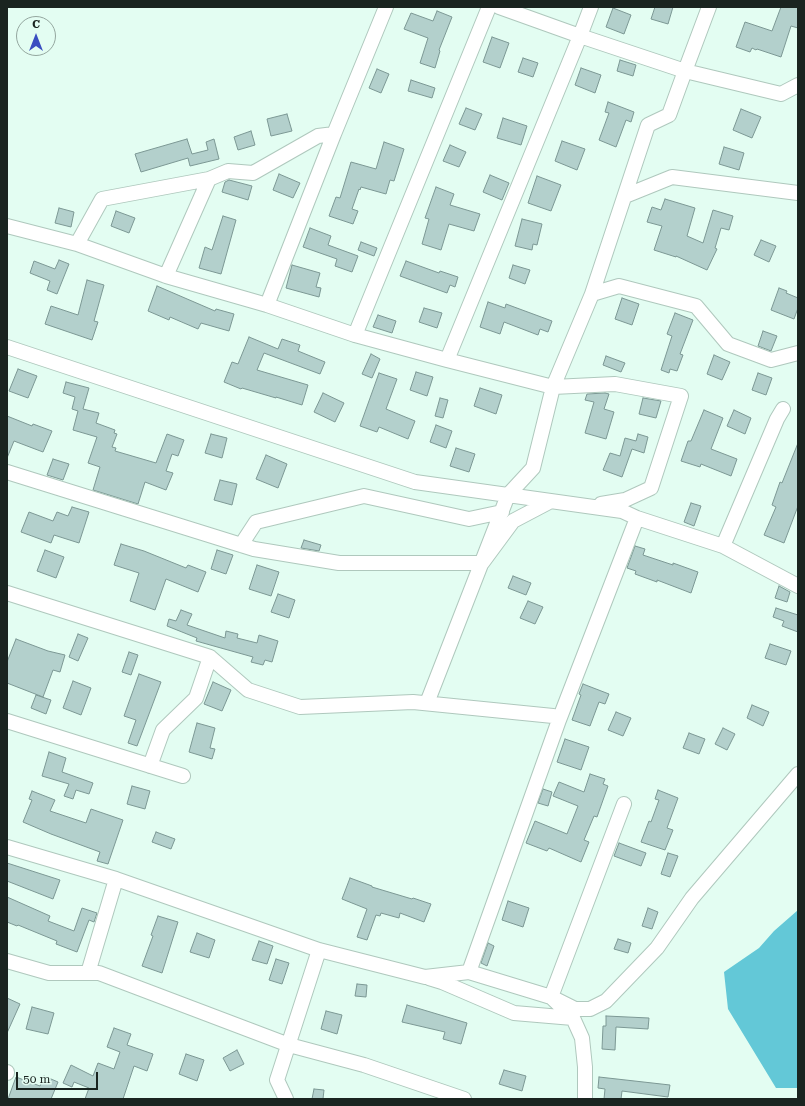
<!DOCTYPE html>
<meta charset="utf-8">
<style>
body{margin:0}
#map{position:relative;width:805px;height:1106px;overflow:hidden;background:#e3fdf2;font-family:"Roboto Serif",serif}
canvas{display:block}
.frame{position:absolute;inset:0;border:8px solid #1a2420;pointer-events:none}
.north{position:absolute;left:16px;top:16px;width:40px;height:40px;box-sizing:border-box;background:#e3fdf2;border:1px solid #93a69e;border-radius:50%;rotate:0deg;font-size:11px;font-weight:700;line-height:16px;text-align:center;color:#1a2420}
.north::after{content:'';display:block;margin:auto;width:14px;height:18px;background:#3a4ec1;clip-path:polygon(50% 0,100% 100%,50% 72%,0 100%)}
.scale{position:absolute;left:16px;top:1072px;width:82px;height:18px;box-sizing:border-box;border:2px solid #1a2420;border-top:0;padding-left:5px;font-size:12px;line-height:14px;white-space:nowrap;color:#1a2420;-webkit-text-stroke:3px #e3fdf2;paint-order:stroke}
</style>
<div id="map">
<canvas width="805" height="1106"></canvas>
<div class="frame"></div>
<div class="north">С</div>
<div class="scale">50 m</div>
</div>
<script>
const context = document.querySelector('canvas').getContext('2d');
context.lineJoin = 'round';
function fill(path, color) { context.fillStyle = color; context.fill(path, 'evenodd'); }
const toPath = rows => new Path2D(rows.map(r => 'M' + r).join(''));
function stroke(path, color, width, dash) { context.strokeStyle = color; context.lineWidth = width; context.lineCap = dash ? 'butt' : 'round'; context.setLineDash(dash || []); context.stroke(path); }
fill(toPath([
 [798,910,798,1088,776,1088,728,1009,724,972,759,948,774,931]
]), '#63c8d7');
const building = toPath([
 [655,7,673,7,668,24,651,19,655,7],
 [781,7,798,7,798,28,791,26,781,57,757,49,756,50,752,48,750,52,736,47,745,22,772,31,781,7],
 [613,8,631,15,624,34,606,27,613,8],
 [437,11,452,17,439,50,440,51,435,68,420,63,428,38,404,29,411,13,433,21,437,11],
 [492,37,509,43,500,68,483,62,492,37],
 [523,58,538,63,533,77,518,72,523,58],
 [620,60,636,65,633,76,617,71,620,60],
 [581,68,601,75,595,93,575,85,581,68],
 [377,69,389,74,381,93,369,88,377,69],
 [411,80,435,88,432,98,408,91,411,80],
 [608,102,634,112,631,122,626,120,616,147,599,140,609,113,605,112,608,102],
 [466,108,482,114,475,130,459,124,466,108],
 [741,109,761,117,752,138,733,130,741,109],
 [287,114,292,131,271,136,267,119,287,114],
 [503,118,527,126,521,145,497,138,503,118],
 [251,131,255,145,238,150,234,137,251,131],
 [187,139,192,154,208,150,206,142,214,139,219,159,190,166,188,158,141,172,135,154,187,139],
 [562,141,585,149,577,170,555,161,562,141],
 [384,142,404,149,394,181,390,180,386,194,361,187,360,190,359,189,352,209,358,211,353,224,329,216,336,197,340,198,351,162,376,169,384,142],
 [450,145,466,152,459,167,443,161,450,145],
 [724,147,744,153,739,170,719,164,724,147],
 [279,174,300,183,293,198,273,190,279,174],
 [490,175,509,183,502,200,483,192,490,175],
 [537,176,561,185,551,211,528,203,537,176],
 [229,180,252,186,248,200,222,192,225,182,229,180],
 [436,187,454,194,450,205,480,214,474,231,449,224,441,250,422,244,429,219,425,218,436,187],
 [665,199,695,208,687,236,703,243,713,210,733,216,729,230,721,228,715,248,717,249,707,270,676,256,676,257,654,250,662,226,647,222,652,207,661,210,665,199],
 [59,208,74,212,71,227,55,223,59,208],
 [116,211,135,218,129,233,111,226,116,211],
 [223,216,236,220,221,274,199,268,205,247,212,250,223,216],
 [522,219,542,224,537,245,533,244,532,250,515,246,522,219],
 [310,228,331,236,328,245,358,256,352,272,335,266,337,259,303,247,310,228],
 [761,240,776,246,769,262,754,255,761,240],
 [361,242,377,248,374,256,358,250,361,242],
 [59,260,69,264,57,294,47,290,50,281,30,273,34,261,55,269,59,260],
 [406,261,439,273,440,271,458,277,455,287,450,285,447,293,400,276,406,261],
 [292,265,320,273,316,287,321,288,319,297,286,288,292,265],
 [513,265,530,270,525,284,509,278,513,265],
 [87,280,104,285,94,321,98,322,92,340,45,324,51,306,78,315,87,280],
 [157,286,215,311,216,309,234,314,229,331,201,323,198,329,170,317,169,320,148,311,157,286],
 [779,288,787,291,786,293,798,298,798,308,794,319,771,310,779,288],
 [622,298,639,304,632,325,615,319,622,298],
 [488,302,505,308,506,304,552,321,548,332,540,329,538,335,504,322,500,334,480,327,488,302],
 [424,308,442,313,437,328,419,322,424,308],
 [675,313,693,320,680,354,683,355,677,371,670,369,669,373,661,370,672,336,667,334,675,313],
 [378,315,396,321,392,333,373,327,378,315],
 [763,331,777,336,771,351,758,346,763,331],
 [249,337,278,349,282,339,300,345,298,351,325,362,320,374,264,353,257,370,308,385,302,405,276,397,276,398,242,388,241,389,224,382,232,362,238,364,249,337],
 [371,354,380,359,372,378,362,374,371,354],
 [714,355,730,362,722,380,707,374,714,355],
 [606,356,625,363,621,372,603,365,606,356],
 [18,369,37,376,28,398,9,391,18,369],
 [416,372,433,377,427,396,410,390,416,372],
 [379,373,397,379,386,409,415,421,408,439,379,427,377,432,360,426,379,373],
 [758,373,772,378,766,395,752,390,758,373],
 [66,382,89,388,83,409,99,413,96,423,115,430,114,433,117,434,112,447,116,448,115,451,156,463,167,434,184,440,178,456,172,454,166,471,173,473,166,490,145,482,138,504,93,490,100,467,88,463,97,437,73,430,78,411,72,409,75,397,63,393,66,382],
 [480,388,502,395,496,414,474,406,480,388],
 [323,393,344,403,335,422,314,412,323,393],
 [605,393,609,394,604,409,614,412,606,439,585,433,594,402,585,400,587,394,605,393],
 [440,398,448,400,443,418,435,416,440,398],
 [643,398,661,401,656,418,639,414,643,398],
 [704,410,723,418,711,449,737,459,731,476,701,464,700,467,681,461,688,441,691,441,704,410],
 [734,410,751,418,745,434,727,426,734,410],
 [7,416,32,426,33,424,52,431,43,452,14,441,7,458,7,416],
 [436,425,452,431,446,448,430,442,436,425],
 [211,434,227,438,222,458,205,453,211,434],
 [638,434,648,437,644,453,632,449,622,477,603,470,610,453,620,456,625,438,636,441,638,434],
 [798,443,798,506,784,543,764,535,776,507,772,505,780,482,782,483,798,443],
 [456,448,475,454,469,472,450,466,456,448],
 [266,455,287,464,278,488,256,479,266,455],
 [53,459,69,464,63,480,47,475,53,459],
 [220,480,237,484,232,505,214,500,220,480],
 [691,503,701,506,694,526,684,522,691,503],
 [72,507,89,512,79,543,54,535,51,543,21,532,29,512,53,521,57,512,68,516,72,507],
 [304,540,321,545,319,551,301,548,304,540],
 [121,544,144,551,186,568,188,565,206,572,198,592,166,579,155,610,130,601,139,573,114,565,121,544],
 [635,546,645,549,643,555,673,565,673,563,698,572,691,593,657,580,657,582,635,574,636,571,627,568,635,546],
 [45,550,64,557,56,578,37,571,45,550],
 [217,550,233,555,226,574,211,569,217,550],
 [257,565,279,572,271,596,249,589,257,565],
 [513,576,531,583,526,595,508,588,513,576],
 [779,586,790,592,787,602,775,598,779,586],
 [278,594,295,600,289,618,271,612,278,594],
 [528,601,543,607,535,624,520,618,528,601],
 [776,608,798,615,798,632,782,626,784,621,773,617,776,608],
 [181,610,192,614,187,625,225,638,226,631,238,634,237,638,257,643,259,635,278,641,272,662,265,660,263,665,251,662,253,657,196,641,197,638,167,626,169,619,176,621,181,610],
 [78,634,88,638,78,661,69,657,78,634],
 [16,639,48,651,65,655,60,672,53,670,43,697,7,683,7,662,16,639],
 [770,644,791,651,786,665,765,658,770,644],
 [129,652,138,655,131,675,122,672,129,652],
 [139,674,161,682,137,746,128,743,136,720,124,716,139,674],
 [73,681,91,688,81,715,63,708,73,681],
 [213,682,231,690,222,711,204,704,213,682],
 [583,684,609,694,605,704,599,702,590,726,572,720,581,695,579,694,583,684],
 [36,695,51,700,46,714,31,708,36,695],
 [752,705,769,712,763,726,747,718,752,705],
 [616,712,631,718,623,736,608,730,616,712],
 [197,723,215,728,210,748,215,749,212,759,189,752,197,723],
 [723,728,735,734,727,750,715,744,723,728],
 [689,733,705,739,699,754,683,748,689,733],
 [565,739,589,747,581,770,557,762,565,739],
 [49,752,66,758,62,772,93,783,89,794,76,790,73,799,64,796,69,784,42,776,49,752],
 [590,774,605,779,603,784,608,786,597,817,594,816,584,840,589,842,581,862,549,848,547,851,526,843,535,821,567,834,578,806,553,796,559,782,584,792,590,774],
 [132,786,150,791,145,809,127,804,132,786],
 [543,789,552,792,548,806,538,803,543,789],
 [658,790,678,798,667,828,673,830,665,850,641,842,649,821,651,822,659,800,655,799,658,790],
 [32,791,55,800,50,811,86,823,91,809,123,820,108,864,97,861,100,852,51,834,23,822,32,800,29,799,32,791],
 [156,832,175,839,171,849,152,842,156,832],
 [619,843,646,853,641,866,614,856,619,843],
 [668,853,678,856,670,877,661,874,668,853],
 [7,863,60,880,53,899,7,881,7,863],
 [350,878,372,886,372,887,412,899,413,898,431,904,424,922,400,913,399,918,381,913,380,916,376,915,367,940,357,937,367,909,342,899,350,878],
 [7,897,50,916,48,921,74,931,82,908,97,913,94,922,89,920,77,952,56,944,57,941,18,925,17,926,7,922,7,897],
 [508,901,529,908,523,927,502,920,508,901],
 [648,908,658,912,652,929,642,926,648,908],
 [158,916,178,922,162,973,142,966,153,936,151,935,158,916],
 [197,933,215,940,209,958,190,952,197,933],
 [618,939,631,943,628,953,614,949,618,939],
 [259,941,273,946,267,964,252,960,259,941],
 [488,943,494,946,487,966,481,963,488,943],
 [276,959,289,963,282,984,269,980,276,959],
 [357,984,367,985,366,997,355,996,357,984],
 [7,998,20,1004,7,1033,7,998],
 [407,1005,467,1023,461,1044,443,1039,445,1032,402,1022,407,1005],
 [32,1007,54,1013,48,1034,26,1029,32,1007],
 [326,1011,342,1015,337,1034,321,1029,326,1011],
 [606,1016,649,1018,648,1029,616,1027,615,1050,602,1049,603,1026,606,1026,606,1016],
 [114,1028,131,1034,127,1045,153,1054,147,1071,134,1066,123,1099,85,1099,89,1088,74,1082,72,1087,63,1083,71,1065,93,1076,98,1063,114,1069,120,1052,107,1047,114,1028],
 [237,1050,244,1064,230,1071,223,1058,237,1050],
 [186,1054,204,1060,197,1081,179,1074,186,1054],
 [504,1070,526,1076,522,1091,499,1084,504,1070],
 [44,1076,58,1082,51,1099,8,1099,16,1077,40,1086,44,1076],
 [599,1077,670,1085,668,1097,622,1091,621,1099,604,1099,605,1089,598,1088,599,1077],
 [314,1089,324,1090,323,1099,312,1099,314,1089]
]);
fill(building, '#b3d0cc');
stroke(building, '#7c9894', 1);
const minor = toPath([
 [591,7,580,36,685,71,669,115,648,125,592,294],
 [709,7,685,71,781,94,798,85],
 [625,196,672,177,798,193],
 [7,226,77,244,102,199,209,179,228,171,253,173,318,136,334,134,386,7],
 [77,244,166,276,209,179],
 [166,276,267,305,334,134],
 [267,305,355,335,447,360,580,36,499,7],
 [355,335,489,7],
 [7,347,415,482,622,511,637,518,723,546,798,586],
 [447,360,553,387,615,384,681,396,651,488,625,500,601,504],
 [7,472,254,549,339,563,482,563,513,521,551,501],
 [241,545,256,522,364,496,469,519,502,512],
 [723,546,777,419,783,409],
 [7,593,210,657,196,698,163,730,150,766],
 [210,657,248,690,300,707,413,702,553,716,559,720],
 [427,703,508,495,533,468,553,387,592,294,619,286,696,306,728,344,771,360,798,353],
 [7,721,183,776],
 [624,804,551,997,575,1009,590,1009,606,1001,657,948,692,898,798,774],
 [7,847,116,879,319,950,425,977,469,972,551,997,573,1018,582,1038,585,1067,585,1099],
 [7,961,49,973,99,973,289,1045,364,1065,464,1099],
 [469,972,559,720,637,518],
 [88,973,116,879],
 [429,978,442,982,514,1013,573,1018],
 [7,1073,7,1072],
 [286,1099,277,1080,319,950]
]);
stroke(minor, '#afc8bd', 16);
stroke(minor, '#fff', 14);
</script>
